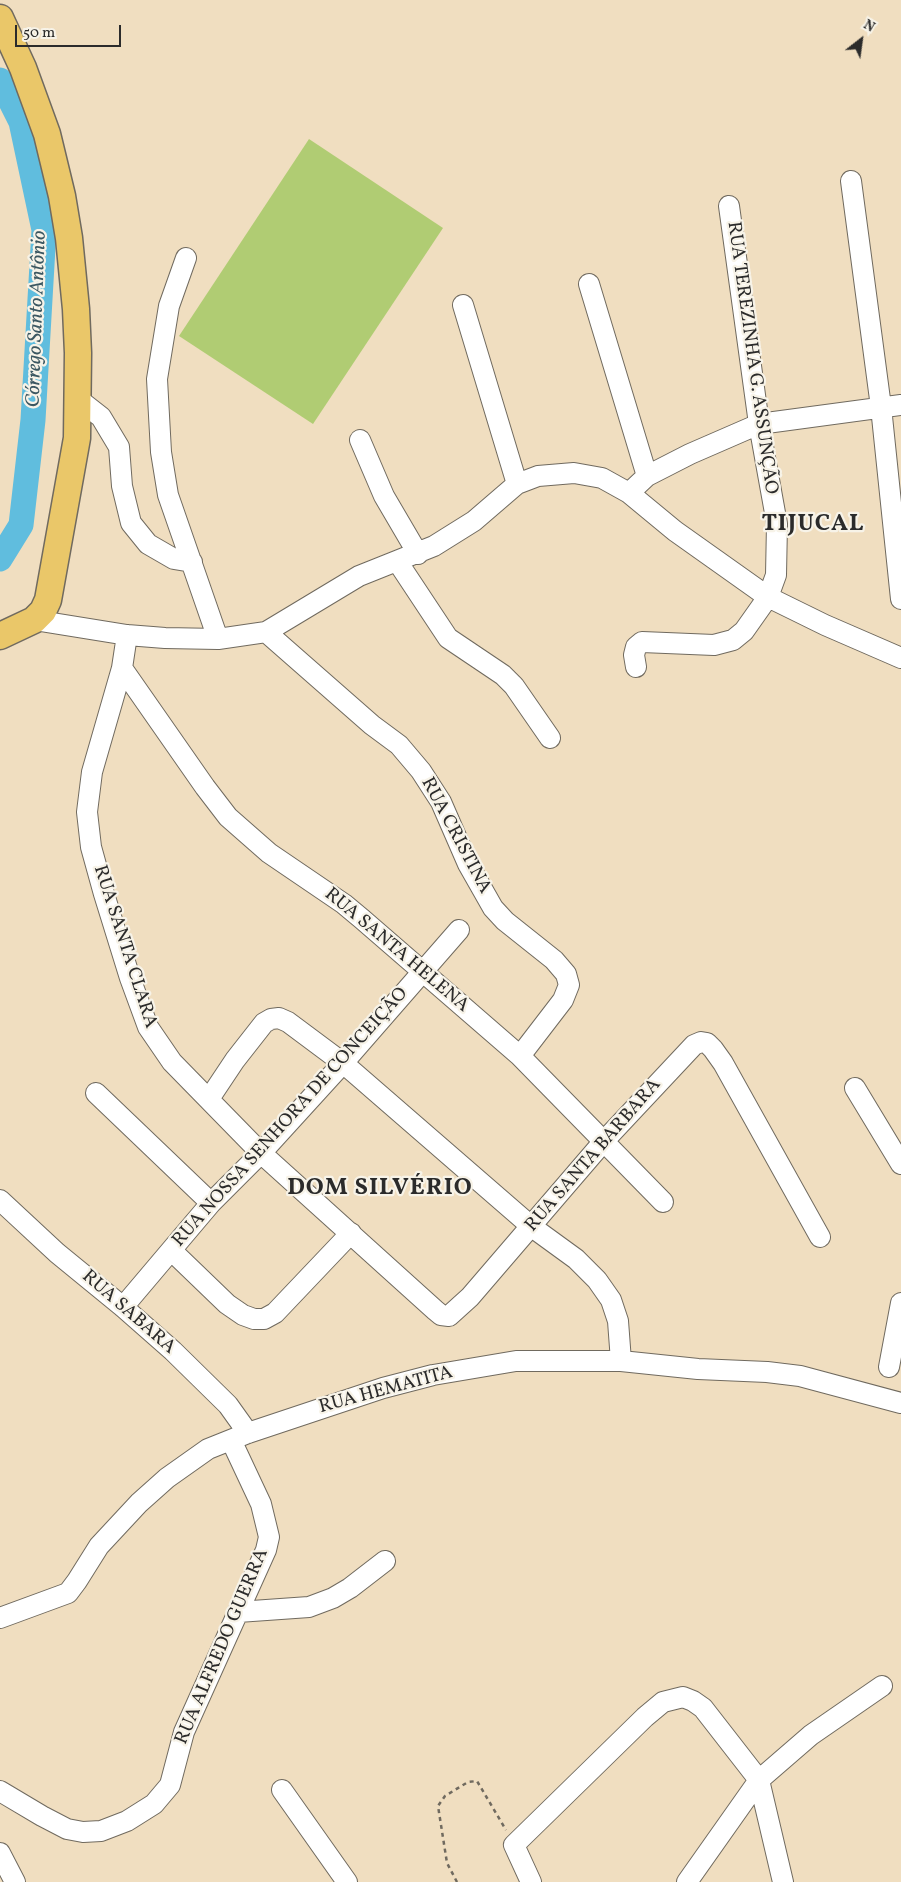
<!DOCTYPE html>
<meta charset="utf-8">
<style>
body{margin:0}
#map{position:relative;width:901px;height:1882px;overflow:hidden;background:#f0dec0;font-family:Vollkorn,serif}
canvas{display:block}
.north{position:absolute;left:836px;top:15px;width:50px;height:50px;-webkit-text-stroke:4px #f7f3e8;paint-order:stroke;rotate:30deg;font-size:14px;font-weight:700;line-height:20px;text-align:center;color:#2b2b2b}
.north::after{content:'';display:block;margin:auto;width:18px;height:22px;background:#2b2b2b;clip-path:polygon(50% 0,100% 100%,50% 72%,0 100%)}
.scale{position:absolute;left:15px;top:25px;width:106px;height:22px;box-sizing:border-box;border:2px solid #2b2b2b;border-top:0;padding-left:6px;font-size:15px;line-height:18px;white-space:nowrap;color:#2b2b2b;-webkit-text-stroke:4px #f7f3e8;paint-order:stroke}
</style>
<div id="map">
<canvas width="901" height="1882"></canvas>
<div class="north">N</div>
<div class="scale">50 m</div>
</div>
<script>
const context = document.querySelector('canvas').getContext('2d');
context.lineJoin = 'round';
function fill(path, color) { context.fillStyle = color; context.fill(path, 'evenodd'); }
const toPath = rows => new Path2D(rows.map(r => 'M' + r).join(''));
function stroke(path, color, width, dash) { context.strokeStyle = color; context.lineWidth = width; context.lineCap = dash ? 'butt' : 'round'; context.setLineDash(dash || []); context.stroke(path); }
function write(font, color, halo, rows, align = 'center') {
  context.font = font + ' Vollkorn,serif'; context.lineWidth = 4.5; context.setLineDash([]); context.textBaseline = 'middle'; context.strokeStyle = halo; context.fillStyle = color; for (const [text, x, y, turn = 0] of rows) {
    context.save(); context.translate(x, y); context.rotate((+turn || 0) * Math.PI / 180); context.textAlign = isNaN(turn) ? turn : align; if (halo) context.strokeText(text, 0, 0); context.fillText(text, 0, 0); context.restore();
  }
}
fill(toPath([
 [309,139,443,228,313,424,179,336]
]), '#b0cc73');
stroke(toPath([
 [0,80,21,122,44,230,33,420,21,525,0,559]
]), '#60bdde', 25);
const minor = toPath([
 [851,181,881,407,901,599],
 [186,258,169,306,157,379,161,452,168,495,218,639],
 [589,284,647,476],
 [463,305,517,484],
 [78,399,101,417,119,447,122,486,131,523,148,544,174,559,192,562],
 [360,440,384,496,418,554],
 [629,493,647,476,690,454,759,424,901,405],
 [397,561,448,638,503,675,514,686,550,738],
 [34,620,127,635,165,638,218,639,266,632,359,576,434,546,474,521,517,484,538,476,574,473,602,478,629,493,675,531,768,597,825,625,901,658],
 [266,632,372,725,399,745,421,771,441,802,468,864,493,908,505,921,554,960,566,974,569,985,563,1000,520,1056],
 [127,635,122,668,92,772,87,812,91,847,104,894,130,978,148,1027,172,1062,261,1153,435,1310,441,1315,449,1316,470,1297,604,1141,694,1045,701,1042,707,1043,713,1049,723,1063,820,1237],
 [636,667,634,655,636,647,642,642,714,645,733,640,744,631,768,597,776,575,777,524,759,424,729,206],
 [122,668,205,787,228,817,269,853,344,904,362,919,520,1056,663,1202],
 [855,1088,901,1164],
 [96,1093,211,1203],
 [209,1099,235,1060,264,1023,271,1019,279,1018,288,1022,343,1063,532,1227,576,1259,597,1280,611,1300,618,1321,621,1361],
 [0,1200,57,1253,123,1307,173,1351,228,1405,248,1433],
 [172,1251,227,1304,243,1315,254,1319,264,1319,275,1313,351,1233],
 [123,1307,211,1203,261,1153,343,1063,459,930],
 [889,1367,901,1303],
 [238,1612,309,1607,333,1598,350,1588,385,1561],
 [0,1618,68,1593,77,1581,99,1546,139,1503,167,1478,208,1449,248,1433,383,1388,433,1375,516,1361,621,1361,698,1369,767,1372,800,1376,901,1403],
 [282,1790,347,1882],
 [0,1791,42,1816,67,1829,83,1832,101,1831,127,1821,154,1804,170,1785,184,1732,266,1550,269,1537,261,1504,231,1440],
 [0,1853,15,1882],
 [531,1882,514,1845,645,1717,663,1702,683,1697,693,1701,703,1708,759,1780,783,1882],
 [687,1882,759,1780,811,1735,882,1686]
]);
const major = toPath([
 [0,18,23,68,47,134,62,196,69,238,76,309,78,353,77,438,48,600,43,611,34,620,0,636]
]);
stroke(minor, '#706a5f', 22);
stroke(major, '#706a5f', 29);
stroke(toPath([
 [457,1882,447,1863,438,1806,445,1796,468,1782,477,1781,506,1830]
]), '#706a5f', 2.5, [4, 4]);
stroke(minor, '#fff', 20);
stroke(major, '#eac769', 26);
write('19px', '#2b2b2b', '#f7f3e8', [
 ["RUA TEREZINHA G. ASSUNÇÃO",751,358,82],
 ["RUA CRISTINA",455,836,62],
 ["RUA SANTA CLARA",124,947,72],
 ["RUA SANTA HELENA",396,951,40],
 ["RUA NOSSA SENHORA DE CONCEIÇÃO",291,1118,-48],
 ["RUA SANTA BARBARA",594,1156,-49],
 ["RUA SABARA",128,1313,41],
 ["RUA HEMATITA",386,1391,-15],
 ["RUA ALFREDO GUERRA",223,1647,-67]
]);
write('italic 20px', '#3b5761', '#f7f3e8', [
 ["Córrego Santo Antônio",38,319,-88]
]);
context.letterSpacing = '1px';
write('bold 24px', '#2b2b2b', '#f7f3e8', [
 ["TIJUCAL",813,526],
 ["DOM SILVÉRIO",380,1190]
]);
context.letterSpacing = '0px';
</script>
